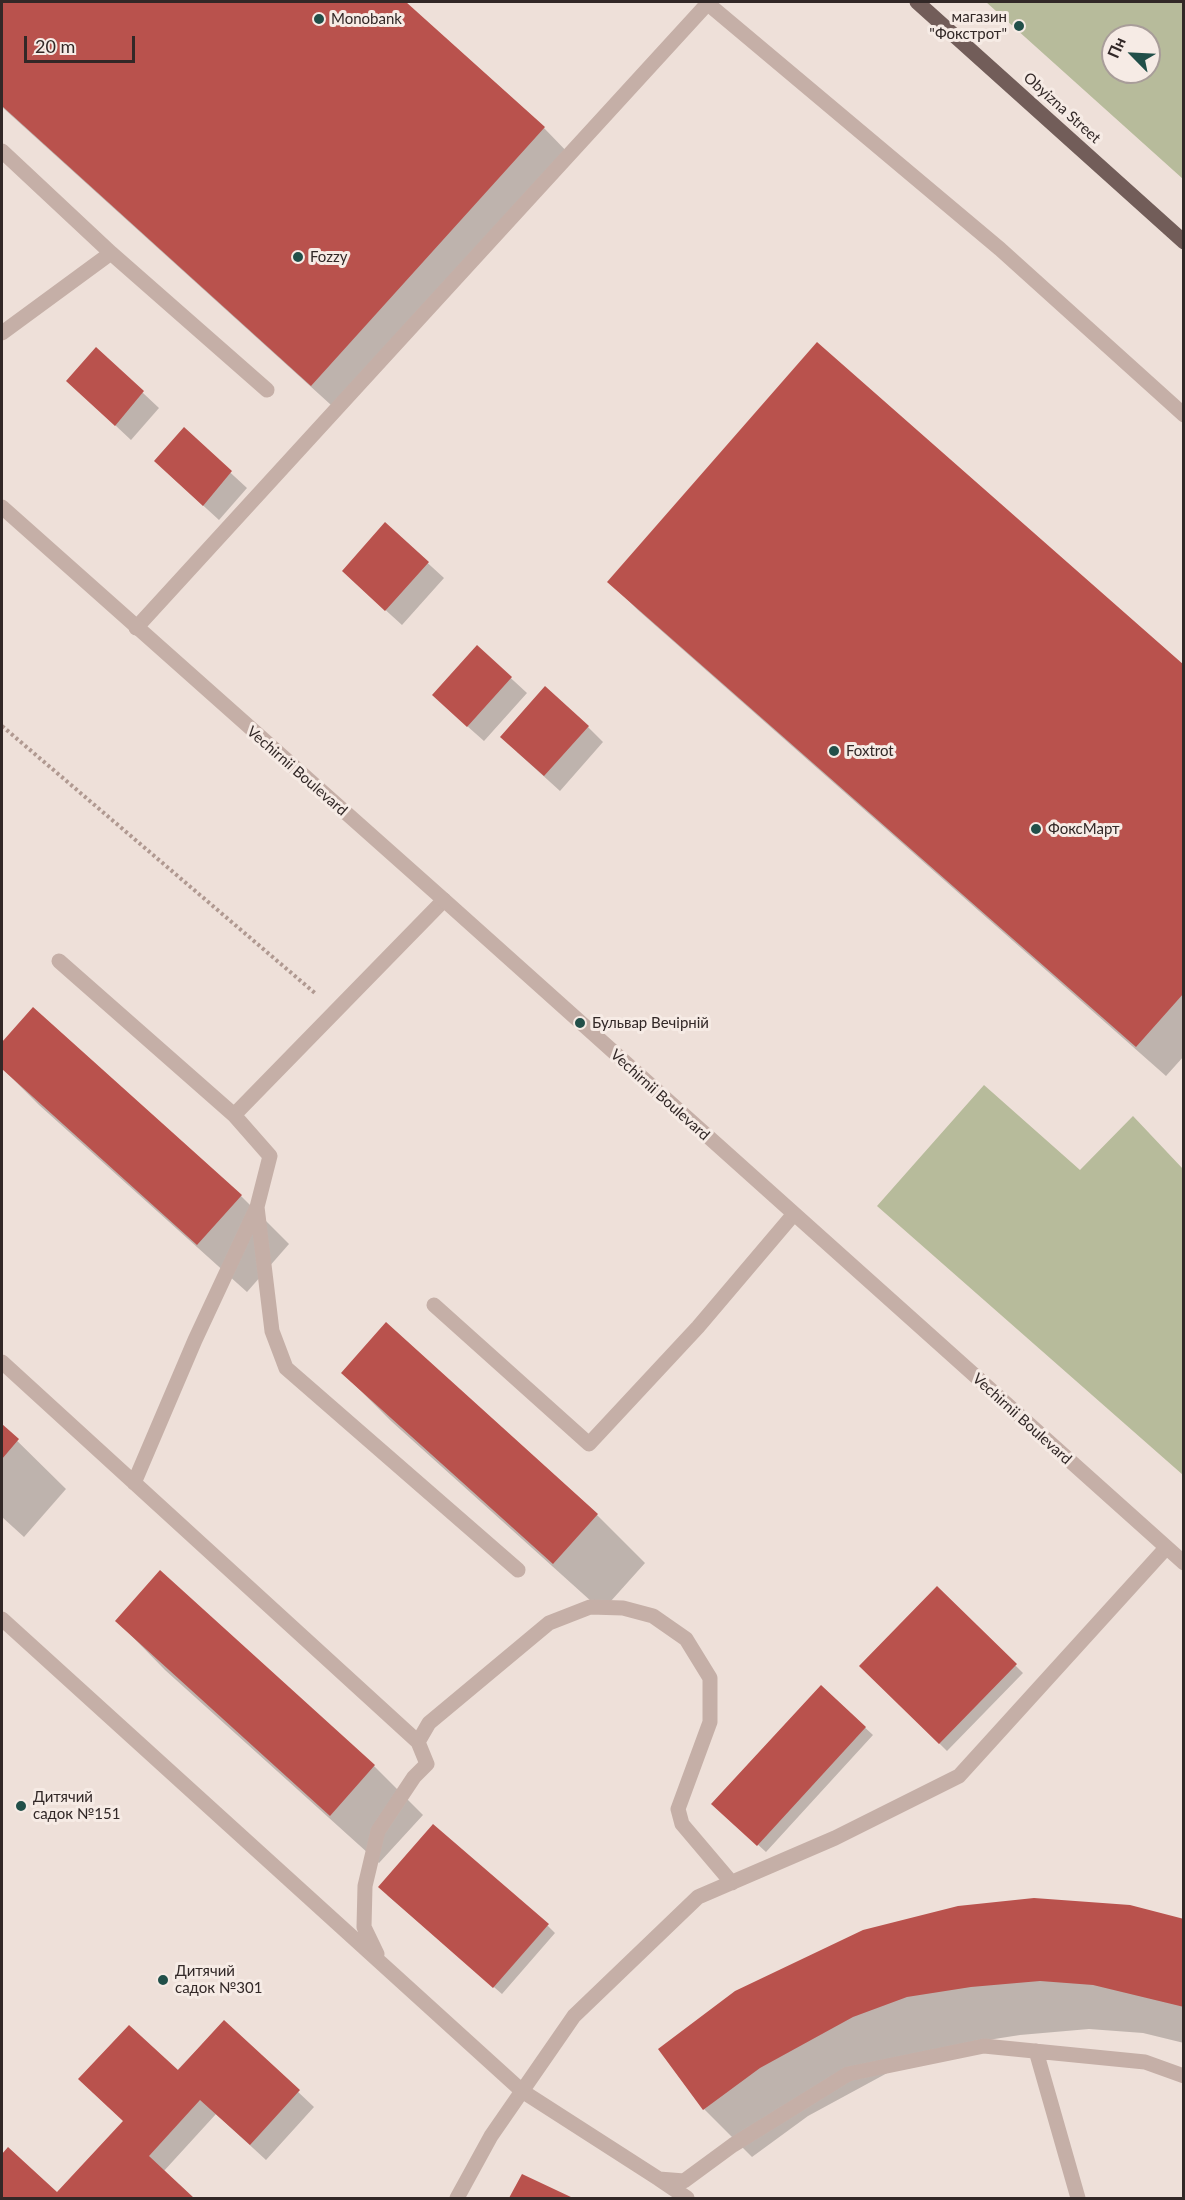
<!DOCTYPE html>
<meta charset="utf-8">
<style>
body{margin:0}
#map{position:relative;width:1185px;height:2200px;overflow:hidden;background:#eee0d9;font-family:Lato,sans-serif}
canvas{display:block}
.frame{position:absolute;inset:0;border:3px solid #322827;pointer-events:none}
.north{position:absolute;left:1101px;top:24px;width:60px;height:60px;box-sizing:border-box;background:#f6ebe5;border:2px solid #a89d99;border-radius:50%;rotate:294deg;font-size:16px;font-weight:700;line-height:24px;text-align:center;color:#322827}
.north::after{content:'';display:block;margin:auto;width:21px;height:27px;background:#214f49;clip-path:polygon(50% 0,100% 100%,50% 72%,0 100%)}
.scale{position:absolute;left:24px;top:36px;width:111px;height:27px;box-sizing:border-box;border:3px solid #322827;border-top:0;padding-left:8px;font-size:18px;line-height:21px;white-space:nowrap;color:#322827;-webkit-text-stroke:4px #f6ebe5;paint-order:stroke}
</style>
<div id="map">
<canvas width="1185" height="2200"></canvas>
<div class="frame"></div>
<div class="north">Пн</div>
<div class="scale">20 m</div>
</div>
<script>
const context = document.querySelector('canvas').getContext('2d');
context.lineJoin = 'round';
function fill(path, color) { context.fillStyle = color; context.fill(path, 'evenodd'); }
const toPath = rows => new Path2D(rows.map(r => 'M' + r).join(''));
function stroke(path, color, width, dash) { context.strokeStyle = color; context.lineWidth = width; context.lineCap = dash ? 'butt' : 'round'; context.setLineDash(dash || []); context.stroke(path); }
function write(font, color, halo, rows, align = 'center') {
  context.font = font + ' Lato,sans-serif'; context.lineWidth = 6; context.setLineDash([]); context.textBaseline = 'middle'; context.strokeStyle = halo; context.fillStyle = color; for (const [text, x, y, turn = 0] of rows) {
    context.save(); context.translate(x, y); context.rotate((+turn || 0) * Math.PI / 180); context.textAlign = isNaN(turn) ? turn : align; if (halo) context.strokeText(text, 0, 0); context.fillText(text, 0, 0); context.restore();
  }
}
fill(toPath([
 [986,2,1183,2,1183,179],
 [1113,36,1149,36,1149,72,1113,72],
 [984,1085,1080,1170,1133,1116,1183,1169,1183,1475,877,1206]
]), '#b7bb9b');
fill(toPath([
 [2,2,404,2,544,128,573,158,341,414,2,107],
 [96,349,159,408,131,440,84,396],
 [184,430,247,488,219,520,172,477],
 [385,524,444,578,402,625,359,586],
 [609,582,1184,667,1184,1056,1166,1076,639,611],
 [477,647,527,693,484,741,449,710],
 [588,727,603,742,560,791,517,752],
 [33,1009,241,1196,289,1244,247,1292,39,1105,2,1068,2,1045],
 [343,1373,597,1515,645,1563,602,1611,391,1421],
 [2,1426,66,1489,24,1537,2,1517],
 [161,1573,374,1766,423,1815,379,1863,165,1670,117,1621],
 [937,1588,1023,1673,947,1751,861,1666],
 [821,1687,873,1735,766,1852,721,1811],
 [387,1895,548,1926,555,1933,502,1994],
 [1184,1921,1184,2043,1143,2033,1089,2029,1020,2035,956,2045,902,2065,808,2116,752,2157,704,2109,660,2049],
 [224,2022,314,2107,266,2160,216,2114,163,2172,192,2198,2,2198,2,2156,9,2149,57,2194],
 [523,2176,570,2198,511,2198]
]), '#0003');
fill(toPath([
 [2,2,406,2,545,127,311,386,2,106],
 [817,342,1184,665,1184,993,1136,1047,607,582],
 [96,347,144,391,115,426,66,381],
 [184,427,232,471,203,506,154,461],
 [385,522,429,562,385,611,342,571],
 [477,645,512,677,467,727,432,695],
 [545,686,589,726,544,776,500,737],
 [33,1007,242,1195,197,1245,2,1069,2,1042],
 [386,1322,598,1514,553,1564,341,1373],
 [2,1424,19,1439,2,1459],
 [160,1570,375,1765,330,1816,115,1621],
 [937,1586,1017,1664,939,1744,859,1666],
 [821,1685,866,1727,757,1846,711,1804],
 [433,1824,549,1924,493,1988,378,1887],
 [1034,1898,1130,1905,1184,1919,1184,2007,1093,1985,1040,1981,971,1987,907,1997,853,2017,760,2068,703,2110,658,2049,735,1991,863,1930,958,1906],
 [224,2020,300,2090,250,2145,200,2100,149,2156,194,2198,2,2198,2,2154,8,2147,57,2192,123,2121,78,2079,129,2025,178,2070],
 [522,2174,573,2198,509,2198]
]), '#b9524d');
stroke(toPath([
 [2,726,316,994]
]), '#b09991', 4, [3, 3]);
stroke(toPath([
 [707,3,1000,249,1184,415],
 [2,151,111,253,2,333],
 [111,253,267,390],
 [59,961,234,1115,444,900],
 [257,1207,272,1331,286,1368,518,1570],
 [434,1305,589,1444,698,1327,793,1215],
 [2,1362,418,1742],
 [134,1483,195,1340,257,1207,270,1156,234,1115],
 [2,1619,522,2091,659,2179,684,2181,733,2145,848,2074,984,2046,1145,2062,1184,2076],
 [377,1954,364,1927,365,1886,378,1831,414,1777,427,1764,418,1742,429,1723,549,1623,590,1607,623,1608,653,1616,686,1639,710,1678,710,1722,678,1809,682,1824,732,1883],
 [1036,2051,1078,2198],
 [659,2179,687,2198],
 [457,2198,491,2136,574,2016,698,1897,835,1838,959,1776,1166,1548]
]), '#c5afa7', 15);
stroke(toPath([
 [136,628,709,2]
]), '#c5afa7', 15);
stroke(toPath([
 [2,507,444,900,1184,1563]
]), '#c5afa7', 15);
stroke(toPath([
 [917,2,1184,242]
]), '#725d59', 15);
for (const [x, y, r, color] of [
 [319,19,6,"#214f49"],
 [1019,26,6,"#214f49"],
 [298,257,6,"#214f49"],
 [834,751,6,"#214f49"],
 [1036,829,6,"#214f49"],
 [580,1023,6,"#214f49"],
 [21,1806,6,"#214f49"],
 [163,1980,6,"#214f49"]
]) { const dot = new Path2D(); dot.arc(x, y, r, 0, 2 * Math.PI); context.fillStyle = color; context.fill(dot); stroke(dot, '#f6ebe5', 2); }
write('15px', '#322827', '#f6ebe5', [
 ["магазин",1007,17,"right"],
 ["\"Фокстрот\"",1007,34,"right"],
 ["Monobank",331,19],
 ["Fozzy",310,257],
 ["Foxtrot",846,751],
 ["ФоксМарт",1048,829],
 ["Бульвар Вечірній",592,1023],
 ["Дитячий",33,1797],
 ["садок №151",33,1814],
 ["Дитячий",175,1971],
 ["садок №301",175,1988]
], 'left');
write('15px', '#322827', '#f6ebe5', [
 ["Obyizna Street",1062,108,42],
 ["Vechirnii Boulevard",297,771,41],
 ["Vechirnii Boulevard",660,1095,42],
 ["Vechirnii Boulevard",1022,1419,42]
]);
</script>
